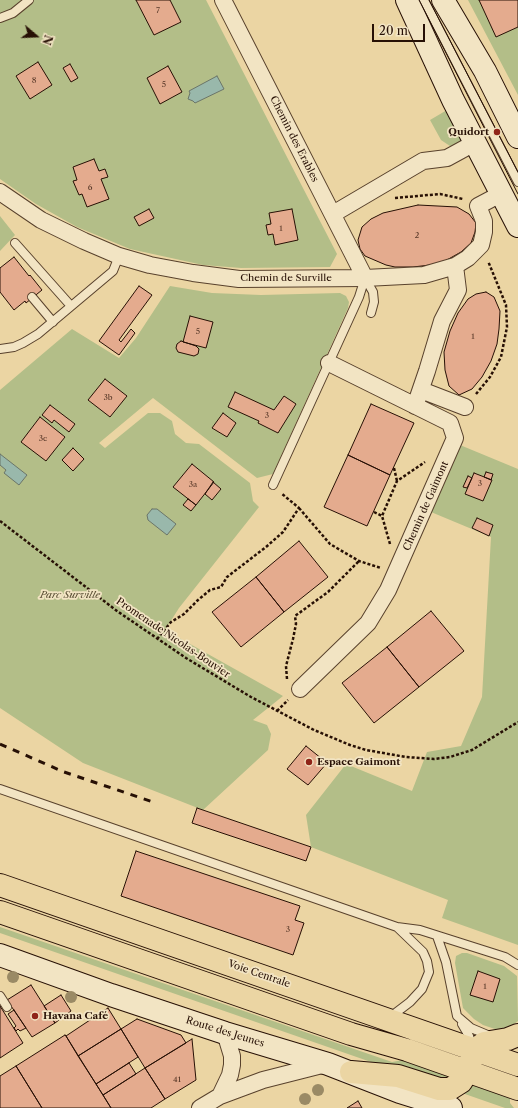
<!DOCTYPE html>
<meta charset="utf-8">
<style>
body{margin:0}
#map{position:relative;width:518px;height:1108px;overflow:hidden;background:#ebd5a3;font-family:"Libre Caslon Text",serif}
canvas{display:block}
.north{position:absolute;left:16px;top:16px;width:40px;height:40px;-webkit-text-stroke:3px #f2e4c3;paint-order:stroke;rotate:109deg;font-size:11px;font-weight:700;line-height:16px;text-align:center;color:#271005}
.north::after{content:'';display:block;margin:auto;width:14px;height:18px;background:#271005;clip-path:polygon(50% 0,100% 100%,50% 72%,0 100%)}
.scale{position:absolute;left:372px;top:24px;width:53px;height:18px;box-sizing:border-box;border:2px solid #271005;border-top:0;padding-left:5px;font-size:12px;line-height:14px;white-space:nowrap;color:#271005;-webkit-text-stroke:3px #f2e4c3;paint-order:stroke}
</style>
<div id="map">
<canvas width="518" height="1108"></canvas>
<div class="north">N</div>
<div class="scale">20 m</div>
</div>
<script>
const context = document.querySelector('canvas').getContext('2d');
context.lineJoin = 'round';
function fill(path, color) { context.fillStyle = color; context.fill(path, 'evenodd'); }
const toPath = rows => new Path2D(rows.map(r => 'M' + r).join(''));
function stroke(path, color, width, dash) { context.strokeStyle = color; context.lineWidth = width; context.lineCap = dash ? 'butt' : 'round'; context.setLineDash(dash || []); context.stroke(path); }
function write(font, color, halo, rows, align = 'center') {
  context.font = font + ' "Libre Caslon Text",serif'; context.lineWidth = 3.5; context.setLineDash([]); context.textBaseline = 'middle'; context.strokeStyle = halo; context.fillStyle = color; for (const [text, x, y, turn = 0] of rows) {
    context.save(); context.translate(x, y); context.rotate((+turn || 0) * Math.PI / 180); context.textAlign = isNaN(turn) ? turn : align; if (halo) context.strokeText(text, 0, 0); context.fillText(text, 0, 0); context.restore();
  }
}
fill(toPath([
 [0,0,206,0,337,254,330,267,241,268,203,265,130,249,77,227,36,204,0,179],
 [468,0,518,0,518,95],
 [447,110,462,139,458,145,450,146,441,140,430,120],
 [0,216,15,235,0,251],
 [170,286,212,293,261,295,340,293,346,296,349,302,348,308,273,474,257,478,153,398,99,443,105,448,148,413,160,413,172,421,175,434,186,443,199,444,250,483,253,501,259,507,179,608,165,630,283,696,253,720,267,725,271,734,268,750,203,810,83,763,0,708,0,390,72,329,119,358,136,338],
 [460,445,518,469,518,945,442,918,448,900,311,847,306,815,346,764,412,791,427,752,461,746,482,697,491,537,431,512],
 [0,927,392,1062,403,1060,450,1076,443,1081,400,1071,371,1062,0,933],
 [462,953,467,953,504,966,517,976,518,1021,513,1025,502,1029,495,1029,483,1025,474,1019,463,1008,455,963,456,956],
 [474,1084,510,1097,510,1103,514,1108,505,1108,462,1093,470,1088]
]), '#b3be88');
const water = toPath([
 [217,76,224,89,195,103,193,101,188,99,190,93,189,91,217,76],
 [0,454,27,475,19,485,4,473,6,470,0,465,0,454],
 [152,509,157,509,176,524,167,535,148,520,147,515,152,509]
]);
fill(water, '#99b8ab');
stroke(water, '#6b7569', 1);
const building = toPath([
 [136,0,170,0,181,22,154,35,136,0],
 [479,0,518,0,518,27,496,37,479,0],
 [38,62,52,85,30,99,16,76,38,62],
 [70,64,78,78,71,82,63,68,70,64],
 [168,66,182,92,160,104,147,78,168,66],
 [94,159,99,171,105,169,108,177,101,179,109,199,87,207,82,194,79,195,73,181,77,180,73,167,94,159],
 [418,205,457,207,469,214,476,223,475,232,471,243,461,252,445,261,430,265,413,267,395,267,386,265,365,256,360,249,358,240,362,227,371,219,383,213,418,205],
 [149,209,154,218,139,226,134,217,149,209],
 [292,209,298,240,275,245,273,234,268,235,266,225,271,224,269,213,292,209],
 [14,257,29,276,30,275,42,290,26,303,25,301,14,310,0,292,0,268,14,257],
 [139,286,152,295,119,340,121,342,131,329,135,333,119,355,99,341,139,286],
 [486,292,494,297,500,311,499,329,497,344,491,361,482,377,472,389,459,395,449,386,445,370,444,352,450,331,458,313,468,299,476,294,486,292],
 [190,316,213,322,206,348,183,342,190,316],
 [181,341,196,346,199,349,198,354,194,356,178,352,176,348,177,344,181,341],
 [105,379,127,396,110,417,88,400,105,379],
 [235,392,274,410,284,396,296,404,278,433,258,423,259,421,228,407,235,392],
 [371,404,414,423,390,475,348,455,371,404],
 [50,405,75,424,69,432,54,420,52,423,42,415,50,405],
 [223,413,236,423,227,437,212,428,223,413],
 [40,417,65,437,46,461,21,442,40,417],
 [73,448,84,459,73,471,62,460,73,448],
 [348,455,390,475,367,526,324,507,348,455],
 [192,464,214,482,196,505,173,487,192,464],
 [486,472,493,474,491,480,484,477,486,472],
 [474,473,492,480,483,501,465,494,474,473],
 [468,476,472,478,467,488,463,487,468,476],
 [213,482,221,489,212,500,205,494,213,482],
 [188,499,196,505,191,511,183,505,188,499],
 [477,518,493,525,489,536,472,528,477,518],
 [299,541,328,577,284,612,256,577,299,541],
 [256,577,284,612,241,647,212,612,256,577],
 [431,611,464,651,419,687,387,647,431,611],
 [387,647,419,687,374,723,342,683,387,647],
 [306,746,327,763,308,785,287,769,306,746],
 [197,808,311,847,306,861,192,823,197,808],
 [136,851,300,906,295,920,304,923,293,955,121,896,136,851],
 [478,971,500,979,493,1002,470,995,478,971],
 [31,985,55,1023,32,1037,7,1000,31,985],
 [61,995,71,1011,55,1023,44,1006,61,995],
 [0,1006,23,1043,0,1058,0,1006],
 [108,1008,121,1029,78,1056,66,1036,108,1008],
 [14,1010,26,1028,20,1031,18,1029,16,1031,14,1028,16,1026,8,1014,14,1010],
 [137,1019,181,1035,186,1043,145,1068,121,1029,137,1019],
 [121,1029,138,1057,96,1084,78,1056,121,1029],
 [65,1035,66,1036,111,1108,42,1108,16,1066,65,1035],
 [192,1039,196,1080,165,1099,145,1068,192,1039],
 [129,1063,136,1074,103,1095,96,1084,129,1063],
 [16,1066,42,1108,0,1108,0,1076,16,1066],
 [145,1068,165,1099,151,1108,111,1108,103,1095,145,1068],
 [358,1101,362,1108,347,1108,358,1101]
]);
fill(building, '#e4ab8e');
stroke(building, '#271005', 1);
const lane = toPath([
 [424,0,518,182],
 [0,18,13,13,29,0],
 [15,243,71,306],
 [365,278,373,292,374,302,371,313],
 [32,297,53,322],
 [0,349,14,347,23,343,38,334,113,271,119,256],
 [273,485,359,297,365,278],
 [0,789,397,927],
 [437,936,446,962,457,1016,471,1028,490,1036],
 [0,996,7,1007],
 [389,1018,410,1002,422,989,429,972,427,961,423,952,397,927,420,930,505,957,518,965],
 [462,1024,469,1036,473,1047]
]);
const street = toPath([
 [223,0,365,278],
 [0,192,41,220,84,241,119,256,150,265,193,273,239,279,365,278,424,275,455,266,468,258,481,245,484,232,484,221,478,206,495,197],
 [333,214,423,161,447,158,469,146],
 [421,390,465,407],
 [415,406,427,371,442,321,458,290,455,266],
 [300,689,368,623,388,590,455,438,450,423,329,363],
 [220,1096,230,1075,232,1065,232,1056,225,1033],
 [200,1108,220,1096,263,1080,326,1064]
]);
const secondary = toPath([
 [407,0,453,100,518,226],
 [443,0,485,71,518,137],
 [0,955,111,995,225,1033,328,1064,400,1092,451,1108]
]);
const primary = toPath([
 [0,885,518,1065],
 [0,912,351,1034,407,1050,518,1089],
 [351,1072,398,1076,439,1089,450,1089,461,1082,468,1071,474,1050,484,1043,508,1039,518,1035]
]);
stroke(lane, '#58412c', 10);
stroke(street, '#58412c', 18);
stroke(secondary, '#271005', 24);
stroke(primary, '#271005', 24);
stroke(toPath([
 [395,198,440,194,463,199],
 [476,394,490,377,501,357,507,327,506,305,488,261],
 [394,468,397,481],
 [299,508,330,544,359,561,381,568],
 [374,512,382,516],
 [0,521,117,611,186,658,251,697,314,730,350,745,366,750,406,757,434,759,450,757,472,750,518,722],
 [390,544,382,516,397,481,425,462],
 [157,639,171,622,184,614,198,600,210,590,221,587,227,577,266,547,283,532,299,508,281,493],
 [287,679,286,666,293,639,296,624,295,616,328,592,359,561],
 [277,711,288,700]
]), '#271005', 2.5, [3, 2]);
stroke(lane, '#f2e4c3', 8);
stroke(street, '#f2e4c3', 16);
stroke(secondary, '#f2e4c3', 22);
stroke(primary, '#ebd5a3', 22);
stroke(toPath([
 [419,0,518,194],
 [429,0,518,172]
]), '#271005', 1);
stroke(toPath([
 [0,744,64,772,156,803]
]), '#271005', 3, [7, 7]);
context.fillStyle = '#9a8a65';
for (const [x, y] of [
 [13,977],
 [71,997],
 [318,1090],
 [305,1099]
]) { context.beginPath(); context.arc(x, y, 6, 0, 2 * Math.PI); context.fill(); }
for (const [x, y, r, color] of [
 [497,132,4,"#8f2418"],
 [309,762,4,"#8f2418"],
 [35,1016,4,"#8f2418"]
]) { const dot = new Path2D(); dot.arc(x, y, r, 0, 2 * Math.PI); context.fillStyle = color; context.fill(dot); stroke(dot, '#f2e4c3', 1.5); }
write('8px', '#563727', null, [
 ["7",158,11],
 ["8",34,81],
 ["5",164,85],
 ["6",90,188],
 ["1",281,229],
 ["2",417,236],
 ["5",198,332],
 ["1",473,337],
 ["3b",108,398],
 ["3",267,416],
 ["3c",43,439],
 ["3",480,484],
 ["3a",193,485],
 ["3",288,930],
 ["1",485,987],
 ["41",177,1080]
]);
write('bold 10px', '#271005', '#f2e4c3', [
 ["Quidort",489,132,"right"],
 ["Espace Gaimont",317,762],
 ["Havana Café",43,1016]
], 'left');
write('10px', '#271005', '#f2e4c3', [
 ["Chemin des Erables",294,139,63],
 ["Chemin de Surville",286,278],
 ["Chemin de Gaimont",426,506,-66],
 ["Promenade Nicolas-Bouvier",173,638,34],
 ["Voie Centrale",259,974,19],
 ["Route des Jeunes",225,1032,17]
]);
write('italic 10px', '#584d33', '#f2e4c3', [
 ["Parc Surville",70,595]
]);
</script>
